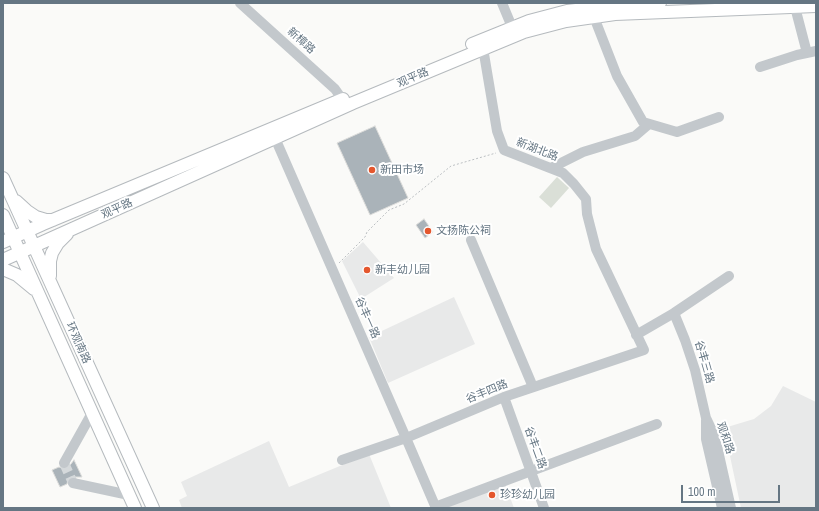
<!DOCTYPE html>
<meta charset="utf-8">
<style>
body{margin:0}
#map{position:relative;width:819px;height:511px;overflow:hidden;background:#fafaf8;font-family:"Archivo Narrow",sans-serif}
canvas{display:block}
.frame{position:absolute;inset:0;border:4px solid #657683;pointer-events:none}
.scale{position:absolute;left:681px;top:485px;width:99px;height:18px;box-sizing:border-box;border:2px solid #657683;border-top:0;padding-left:5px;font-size:12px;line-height:14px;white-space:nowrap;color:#657683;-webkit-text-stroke:3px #fff;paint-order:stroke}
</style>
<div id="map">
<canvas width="819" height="511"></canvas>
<div class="frame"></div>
<div class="scale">100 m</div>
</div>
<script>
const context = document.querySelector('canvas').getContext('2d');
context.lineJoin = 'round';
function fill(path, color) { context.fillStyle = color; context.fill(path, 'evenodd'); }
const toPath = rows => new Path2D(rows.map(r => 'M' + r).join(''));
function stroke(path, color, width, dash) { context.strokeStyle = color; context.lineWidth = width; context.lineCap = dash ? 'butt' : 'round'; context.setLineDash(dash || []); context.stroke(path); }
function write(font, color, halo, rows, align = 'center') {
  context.font = font + ' "Archivo Narrow","Noto Sans SC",sans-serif'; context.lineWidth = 4; context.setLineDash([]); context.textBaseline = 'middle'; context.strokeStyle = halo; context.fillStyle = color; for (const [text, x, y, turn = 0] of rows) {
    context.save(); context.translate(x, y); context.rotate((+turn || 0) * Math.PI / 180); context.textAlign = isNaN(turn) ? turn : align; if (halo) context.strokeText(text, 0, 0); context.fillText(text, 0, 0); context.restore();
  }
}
fill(toPath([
 [363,242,394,278,361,299,342,261],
 [454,297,475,344,388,383,369,337],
 [783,386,816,402,816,508,741,508,724,428,754,419,771,406],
 [269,441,289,487,369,454,391,508,182,508,179,500,187,496,181,482],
 [505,484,514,508,446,508]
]), '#e8e9e9');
fill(toPath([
 [557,177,569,188,551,208,539,197]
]), '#dadfd7');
const building = toPath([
 [375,126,408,198,370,215,337,143,375,126],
 [424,219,433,232,425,238,416,225,424,219],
 [74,460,82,477,71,477,68,479,67,484,60,487,52,470,59,467,64,469,67,469,74,460]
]);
fill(building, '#aab3b9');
stroke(building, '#dcdcda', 1);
stroke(toPath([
 [64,463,73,483]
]), '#d5d9db', 10, [10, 5]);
const major = toPath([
 [472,44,529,21,567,11,629,4,660,3],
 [3,178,153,508],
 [16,201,27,211,36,217,46,220,53,220],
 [3,215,135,508],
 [3,242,43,224,343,99],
 [3,260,353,103,524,32,566,21,615,14,816,6],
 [3,269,17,275,34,289],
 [50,276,50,261,52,253,58,243,67,234]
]);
stroke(major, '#b5babe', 14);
stroke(toPath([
 [339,263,365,237,367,232,389,210,404,204,451,166,496,153]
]), '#bbbfc2', 1, [2, 2]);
stroke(toPath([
 [240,3,335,89,342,99],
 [502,3,512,27],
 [795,7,807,53],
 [594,17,617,76,643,122,677,132,719,117],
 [760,67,797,55,816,51],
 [275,138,406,438,436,508],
 [551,168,583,152,635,136,649,124],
 [471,240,533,387],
 [674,313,685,340,695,370,706,418,715,437,731,508],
 [636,335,674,313,729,276],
 [504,397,544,508],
 [706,420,706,439,722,508],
 [342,460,406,438,504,397,644,350,596,249,587,214,586,199,574,184,563,173,504,150,497,131,483,48],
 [64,463,92,413],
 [73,483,129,495],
 [435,507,657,424]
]), '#c3c8cc', 10);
stroke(major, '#fff', 12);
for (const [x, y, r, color] of [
 [372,170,4,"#e4572e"],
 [428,231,4,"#e4572e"],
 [367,270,4,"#e4572e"],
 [492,495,4,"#e4572e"]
]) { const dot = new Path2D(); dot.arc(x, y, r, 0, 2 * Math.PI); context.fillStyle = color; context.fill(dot); stroke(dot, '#fff', 1.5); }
write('11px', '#657683', '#fff', [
 ["新樟路",301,41,42],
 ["观平路",413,78,-23],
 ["新湖北路",537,150,21],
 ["观平路",117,209,-24],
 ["谷丰一路",367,318,66],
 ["环观南路",78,343,66],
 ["谷丰三路",704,362,74],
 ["谷丰四路",487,392,-22],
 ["观和路",725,438,72],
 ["谷丰二路",535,448,70]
]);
write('11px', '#657683', '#fff', [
 ["新田市场",380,170],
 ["文扬陈公祠",436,231],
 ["新丰幼儿园",375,270],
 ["珍珍幼儿园",500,495]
], 'left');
</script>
